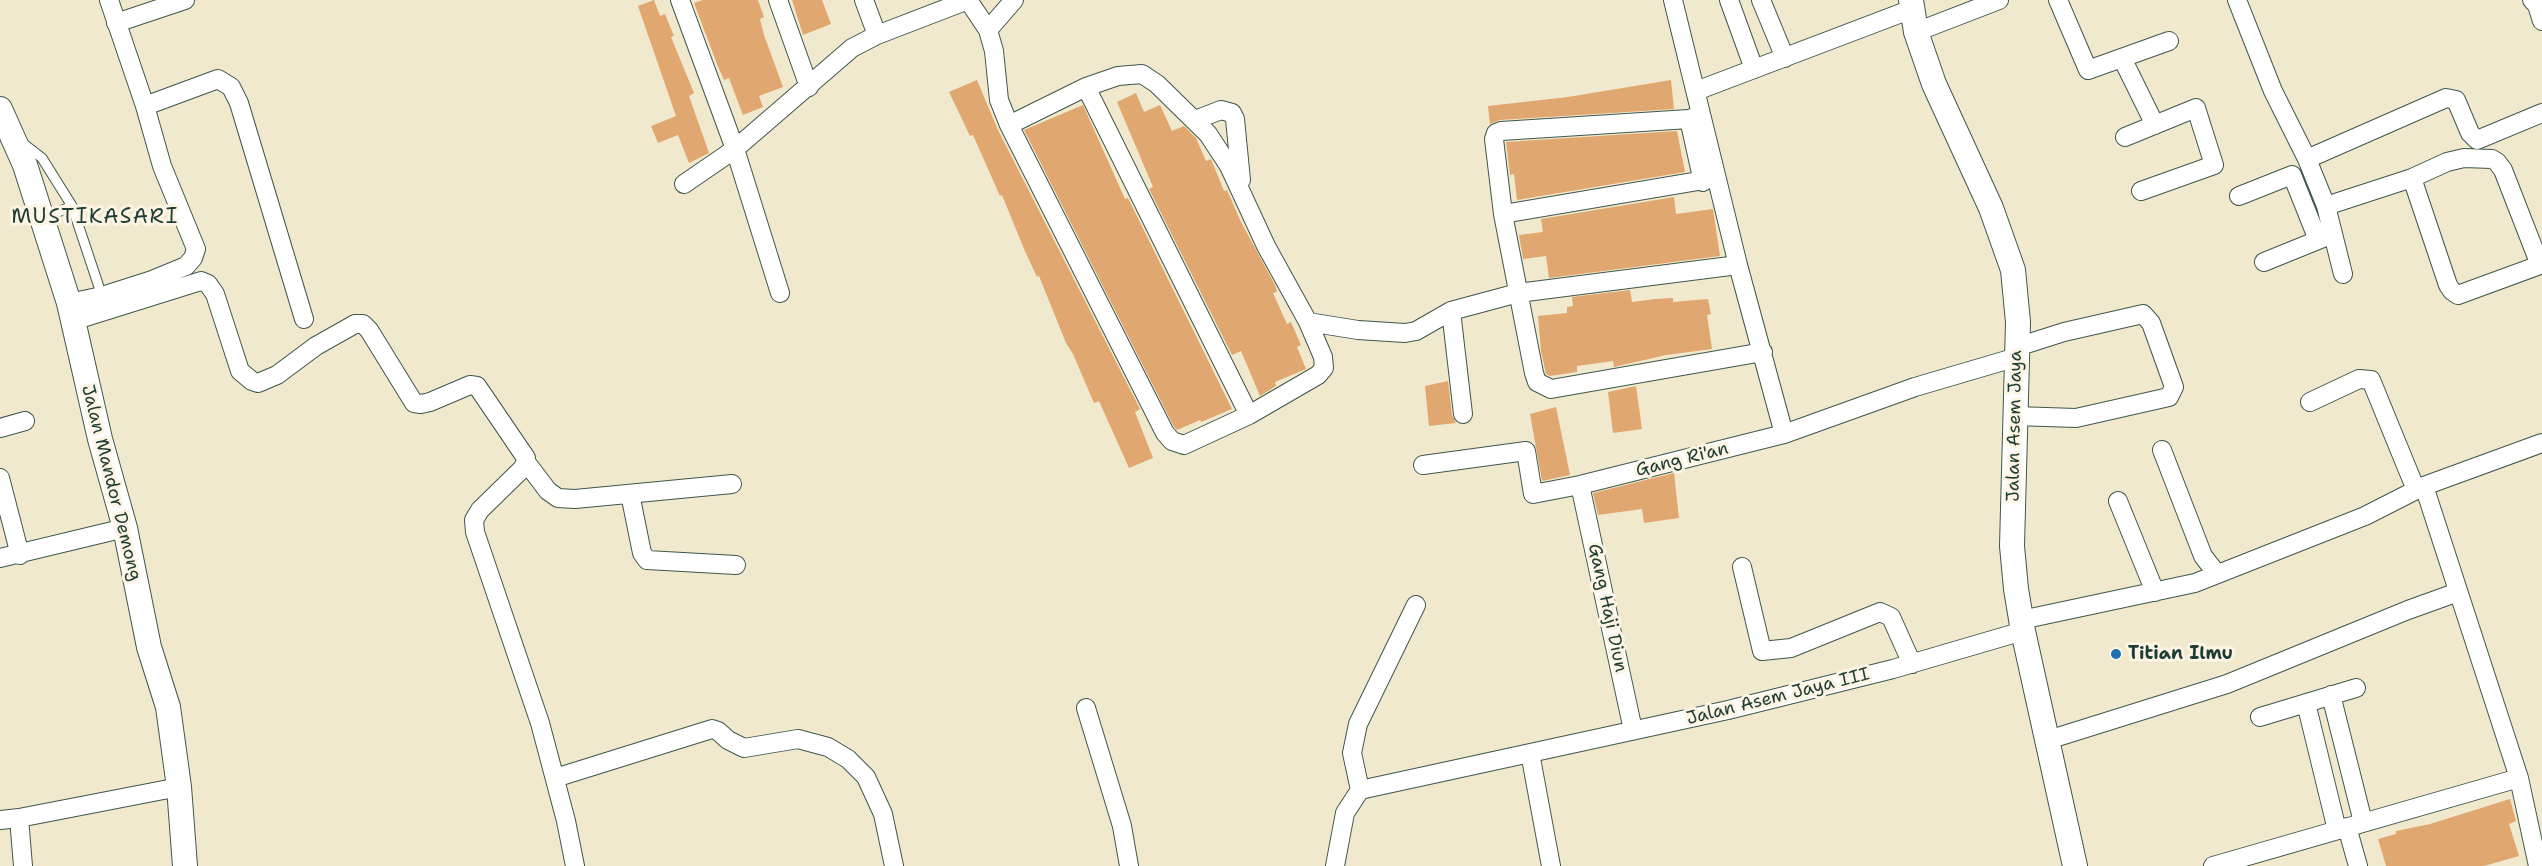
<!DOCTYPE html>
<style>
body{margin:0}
canvas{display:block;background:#f1e9cd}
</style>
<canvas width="2542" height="866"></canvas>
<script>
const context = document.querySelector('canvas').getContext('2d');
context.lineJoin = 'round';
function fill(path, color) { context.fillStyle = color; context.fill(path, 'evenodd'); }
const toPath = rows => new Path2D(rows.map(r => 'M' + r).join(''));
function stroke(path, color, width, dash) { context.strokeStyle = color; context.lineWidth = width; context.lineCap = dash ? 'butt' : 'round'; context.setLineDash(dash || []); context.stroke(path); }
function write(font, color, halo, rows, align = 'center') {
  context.font = font + ' "Shantell Sans",sans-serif'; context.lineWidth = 6; context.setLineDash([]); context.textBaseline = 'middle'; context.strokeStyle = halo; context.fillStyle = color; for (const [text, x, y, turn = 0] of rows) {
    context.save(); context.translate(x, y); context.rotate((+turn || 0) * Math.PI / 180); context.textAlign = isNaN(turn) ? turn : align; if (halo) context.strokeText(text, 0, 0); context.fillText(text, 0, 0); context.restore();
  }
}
fill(toPath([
 [654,0,660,16,665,14,674,36,671,37,694,93,689,96,709,153,689,163,678,135,658,143,651,126,676,116,638,6],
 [703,0,758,0,764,17,760,19,764,35,783,87,759,96,763,107,743,115,729,78,724,80,717,64,694,3],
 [792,0,822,0,831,24,803,35],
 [977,80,998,130,1140,409,1135,412,1153,458,1129,468,1099,401,1094,403,1073,354,1066,343,1039,276,1037,277,1024,249,1002,195,1000,196,973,135,970,136,949,92],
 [1671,80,1674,109,1500,120,1490,124,1488,106,1568,97],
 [1136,93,1144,112,1160,105,1172,131,1184,126,1196,138,1206,161,1211,159,1224,191,1227,190,1241,222,1275,285,1277,292,1273,293,1287,324,1291,322,1301,345,1297,347,1306,369,1275,382,1276,386,1260,396,1241,351,1232,355,1149,189,1153,187,1117,102],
 [1083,105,1125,199,1128,198,1232,409,1201,422,1200,420,1177,430,1174,427,1024,130],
 [1677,131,1685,172,1517,200,1514,174,1510,175,1506,142],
 [1674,197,1676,214,1713,209,1720,256,1549,278,1546,256,1523,259,1519,235,1543,232,1541,219],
 [1630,290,1632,302,1655,299,1673,298,1673,302,1708,299,1711,314,1707,315,1712,349,1666,355,1614,367,1613,361,1577,366,1577,372,1550,376,1546,374,1541,351,1538,316,1567,313,1567,307,1573,306,1572,297],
 [1448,381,1452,415,1456,423,1429,426,1425,386],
 [1636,386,1642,429,1613,433,1608,392],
 [1556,407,1570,475,1542,481,1530,414],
 [1674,473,1679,518,1644,523,1642,509,1598,515,1593,493],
 [2510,799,2516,821,2509,824,2519,856,2484,866,2386,866,2378,839,2396,834,2396,831,2430,824]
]), '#e1a770');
const lane = toPath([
 [24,144,42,158,72,206,102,296],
 [44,218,72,206]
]);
const street = toPath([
 [680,0,735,149,780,293],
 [778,0,809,87],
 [864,0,877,35],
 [968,0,988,30,994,51,999,100,1009,125,1165,433,1172,441,1184,445,1249,415,1318,375,1324,368,1323,357,1308,322,1266,246,1229,166,1208,134,1157,84,1142,74,1118,76,1086,87,1009,125],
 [1673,0,1738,265,1784,434,1915,387,2017,357],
 [1729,0,1754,69],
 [1761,0,1785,58],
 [2058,0,2088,70,2169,41],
 [2237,0,2273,91,2307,159,2326,206,2412,178,2447,162,2464,158,2492,159,2497,162,2503,170,2540,265,2458,295,2452,291,2448,285,2412,178],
 [2532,0,2537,5,2542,21],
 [116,23,185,0],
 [988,30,1014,0],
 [1916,32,1999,0],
 [2122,58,2155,125],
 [1086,87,1249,415],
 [1696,91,1912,9],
 [145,106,218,79,231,87,239,103,304,319],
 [1701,115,1689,119,1501,131,1496,133,1494,139,1503,214,1534,373,1537,382,1551,389,1763,352],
 [1689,119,1703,182],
 [1195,120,1221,110,1232,113,1235,119,1241,180],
 [2125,137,2196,108,2214,165,2141,191],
 [2307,159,2446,98,2456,100,2470,133,2477,140,2542,113],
 [684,184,735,149,852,48,877,35,968,0],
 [2239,196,2292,175,2318,240],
 [2326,206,2343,274],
 [1503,214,1716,178],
 [2264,262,2333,234],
 [69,303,102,296,152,280,186,266,193,258,196,249,162,166,145,106,109,0],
 [1451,311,1463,414],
 [73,321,201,281,208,284,215,294,240,371,252,381,258,383,277,375,316,346,355,324,363,324,369,330,414,403,421,404,430,402,470,385,477,386,526,458,526,462,522,469,480,510,474,520,475,532,540,723,566,821,575,866],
 [1308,322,1358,330,1405,333,1416,331,1451,311,1518,293,1738,265],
 [2310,402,2359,379,2371,380,2416,490],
 [2015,416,2076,418,2169,397,2174,387,2151,323,2143,314,2064,332,2017,347],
 [0,428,25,421],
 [2162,450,2203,556,2217,574],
 [526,462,548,491,558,498,575,499,732,484],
 [1423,465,1526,451,1533,494,1580,485,1784,434],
 [0,478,20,555],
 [1580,485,1633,730],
 [2424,486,2519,778,2538,866],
 [630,494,642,553,647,560,736,565],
 [2118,501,2155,592],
 [0,558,125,528],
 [1742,567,1762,651,1791,648,1880,612,1891,617,1912,664],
 [2021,620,2195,583,2365,516,2424,486,2542,443],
 [2331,695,2363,822],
 [2306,703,2337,830],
 [1086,708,1122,826,1129,866],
 [2260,717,2356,688],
 [2048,740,2227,684,2408,610,2458,592],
 [1530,753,1551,866],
 [555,778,712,729,718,731,728,740,744,748,798,739,828,747,848,759,866,777,883,814,894,866],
 [1360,790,1352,753,1358,724,1416,605],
 [19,818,23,866],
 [0,820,19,818,179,787],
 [2347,827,2358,866],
 [1335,866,1345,813,1360,790,1728,710,1893,669,2023,631],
 [2213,866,2519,778]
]);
const secondary = toPath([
 [1911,0,1916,32,1934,84,1991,208,2013,270,2018,322,2012,546,2016,589,2023,631,2075,866],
 [0,109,25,165,69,303,100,439,125,528,149,647,168,707,179,787,185,866]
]);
stroke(lane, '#3e574b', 11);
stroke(street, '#3e574b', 20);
stroke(secondary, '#3e574b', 26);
stroke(lane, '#fff', 9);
stroke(street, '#fff', 18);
stroke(secondary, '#fff', 24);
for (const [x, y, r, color] of [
 [2116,654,6,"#1f6fb2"]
]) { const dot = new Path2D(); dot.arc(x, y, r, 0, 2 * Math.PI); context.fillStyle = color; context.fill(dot); stroke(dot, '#fcf5e5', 2); }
write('18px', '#1f3d34', '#fcf5e5', [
 ["Jalan Asem Jaya",2015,426,-89],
 ["Gang Ri'an",1682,460,-14],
 ["Jalan Mandor Demong",111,483,76],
 ["Gang Haji Diun",1607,608,78],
 ["Jalan Asem Jaya III",1778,697,-14]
]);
write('bold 18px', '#1f3d34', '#fcf5e5', [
 ["Titian Ilmu",2128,654]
], 'left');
context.letterSpacing = '1.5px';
write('21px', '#1f3d34', '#fcf5e5', [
 ["MUSTIKASARI",95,218]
]);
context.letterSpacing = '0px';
</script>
